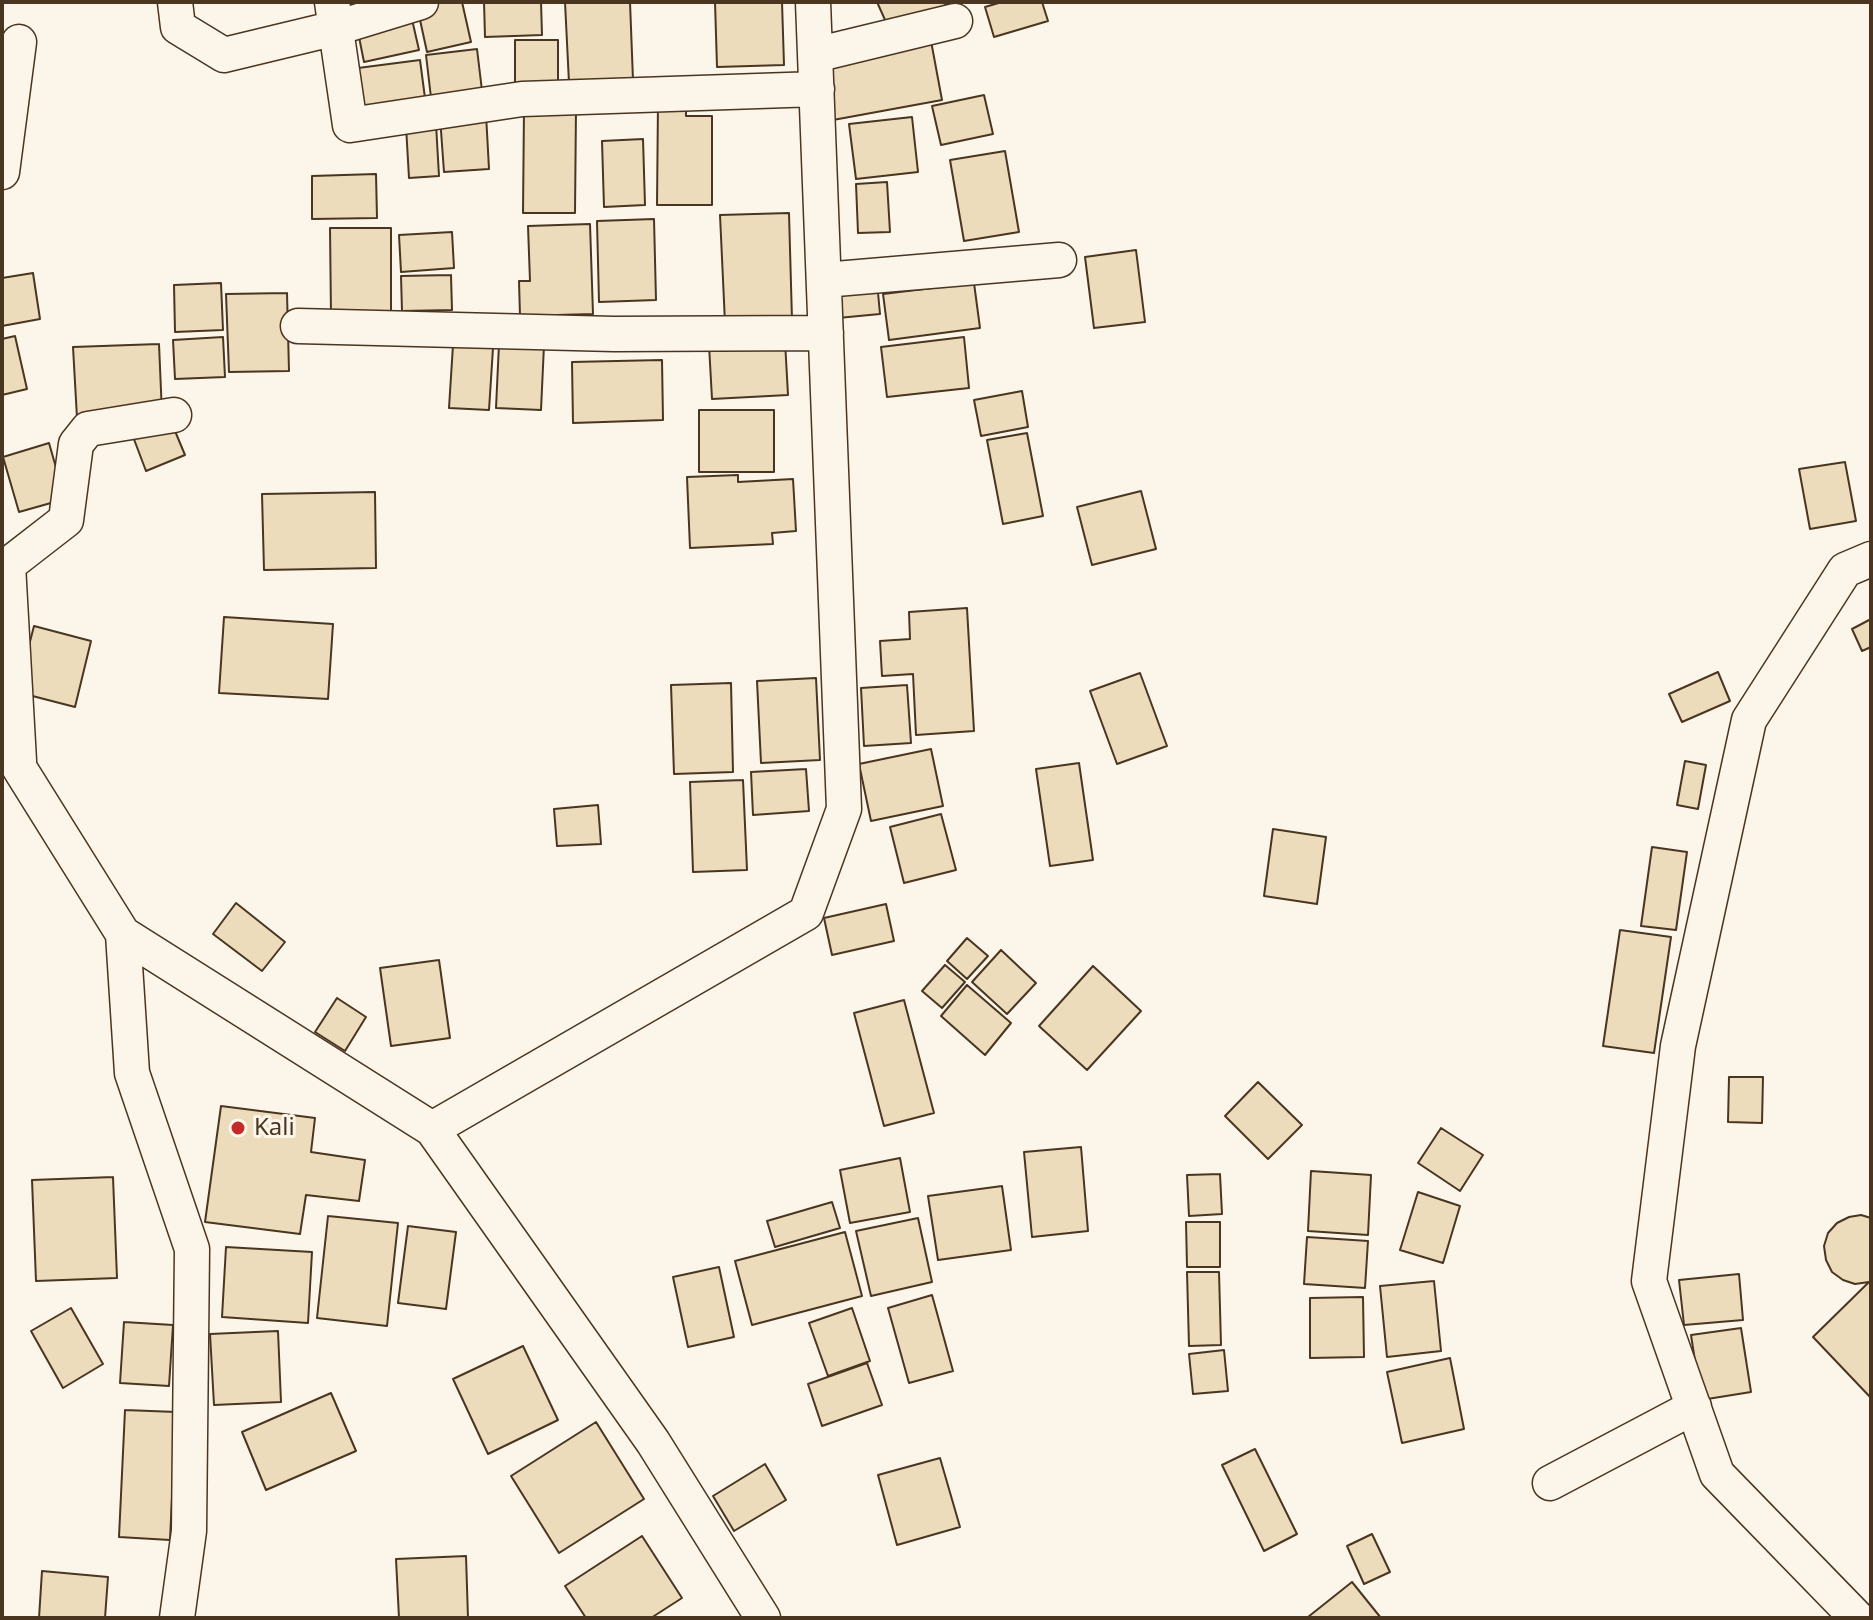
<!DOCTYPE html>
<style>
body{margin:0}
#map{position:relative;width:1873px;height:1620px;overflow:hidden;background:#fbf6e9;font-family:"Noto Sans",sans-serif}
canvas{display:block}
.frame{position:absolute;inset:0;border:4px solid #4a3520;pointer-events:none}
</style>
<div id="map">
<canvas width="1873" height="1620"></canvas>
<div class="frame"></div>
</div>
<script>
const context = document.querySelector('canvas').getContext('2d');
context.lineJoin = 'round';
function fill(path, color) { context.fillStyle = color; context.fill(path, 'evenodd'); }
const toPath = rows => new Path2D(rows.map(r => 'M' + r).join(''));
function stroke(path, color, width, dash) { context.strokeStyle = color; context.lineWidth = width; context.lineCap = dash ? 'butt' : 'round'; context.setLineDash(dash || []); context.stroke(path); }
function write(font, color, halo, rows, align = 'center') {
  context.font = font + ' "Noto Sans",sans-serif'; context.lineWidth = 6; context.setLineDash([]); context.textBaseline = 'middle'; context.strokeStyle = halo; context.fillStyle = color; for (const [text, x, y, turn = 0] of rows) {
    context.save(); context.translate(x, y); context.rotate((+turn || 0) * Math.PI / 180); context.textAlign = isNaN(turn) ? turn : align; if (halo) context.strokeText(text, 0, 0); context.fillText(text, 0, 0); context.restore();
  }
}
const building = toPath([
 [433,2,462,2,471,42,427,52,417,6,433,2],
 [484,2,541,2,542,35,485,37,484,2],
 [565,2,630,2,633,80,569,83,565,2],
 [715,2,782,2,784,65,717,67,715,2],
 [877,2,949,2,950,3,890,31,877,2],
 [1002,2,1042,2,1048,21,994,37,985,7,1002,2],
 [411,15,419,50,364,62,357,27,411,15],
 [515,40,558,40,558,91,515,92,515,40],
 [931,41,942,100,833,120,822,61,931,41],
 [477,49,483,99,432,106,426,55,477,49],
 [420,60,425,98,363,106,358,68,420,60],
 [984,95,993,134,941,145,932,106,984,95],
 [658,102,686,102,686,116,712,116,712,205,657,205,658,102],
 [524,108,576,108,575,213,523,213,524,108],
 [486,114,489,169,444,172,440,117,486,114],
 [912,117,918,172,856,179,849,124,912,117],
 [436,124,439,176,409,178,406,126,436,124],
 [643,139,645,205,604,207,602,141,643,139],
 [1005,151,1019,232,964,241,950,160,1005,151],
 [376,174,377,218,312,219,312,176,376,174],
 [887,182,890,232,858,233,856,184,887,182],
 [789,213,792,320,725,323,720,215,789,213],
 [654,219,656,300,599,302,597,221,654,219],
 [590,224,593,314,520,316,519,281,530,281,528,226,590,224],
 [330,228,391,228,391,316,331,316,330,228],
 [452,232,454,268,401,272,399,235,452,232],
 [1136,250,1145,322,1094,328,1085,257,1136,250],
 [33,273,40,319,2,326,2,278,33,273],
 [451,275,452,310,402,311,401,276,451,275],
 [877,282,880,314,838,318,835,286,877,282],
 [221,283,223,330,175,332,174,285,221,283],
 [974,283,980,328,889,340,883,294,974,283],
 [287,293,289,371,229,372,226,294,287,293],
 [15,336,27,389,2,395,2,339,15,336],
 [223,337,225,377,175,379,173,340,223,337],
 [964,337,969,388,887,397,881,347,964,337],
 [785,341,788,395,712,399,709,345,785,341],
 [159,344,162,414,77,418,73,347,159,344],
 [499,344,544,345,541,410,496,408,499,344],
 [453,345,493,348,489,410,449,408,453,345],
 [662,360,663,420,573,423,572,362,662,360],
 [1022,391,1028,427,981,436,974,400,1022,391],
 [699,410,774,410,774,472,699,472,699,410],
 [170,419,185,455,146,471,132,434,170,419],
 [1027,433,1043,516,1003,524,987,440,1027,433],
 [49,443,65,499,19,512,3,457,49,443],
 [1845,462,1856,521,1810,529,1799,469,1845,462],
 [738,475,738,482,793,479,796,531,772,533,773,544,690,548,687,477,738,475],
 [1141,491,1156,549,1092,565,1077,507,1141,491],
 [375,492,376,568,264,570,262,494,375,492],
 [967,608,974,731,916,735,913,674,882,676,880,641,910,639,909,612,967,608],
 [224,617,333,624,328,699,219,693,224,617],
 [1871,619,1871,647,1862,651,1852,629,1871,619],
 [34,626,91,641,75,707,17,692,34,626],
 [1718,672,1730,701,1682,722,1669,694,1718,672],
 [1140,673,1167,746,1117,764,1090,691,1140,673],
 [816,678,820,760,761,763,757,681,816,678],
 [731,683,733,772,674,774,671,685,731,683],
 [907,685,911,743,864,746,861,688,907,685],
 [931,749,943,806,871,821,859,764,931,749],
 [1685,761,1706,765,1698,809,1677,805,1685,761],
 [1079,763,1093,860,1050,866,1036,769,1079,763],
 [806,769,809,811,753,815,751,772,806,769],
 [743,780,747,870,693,872,690,782,743,780],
 [598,805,601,844,557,846,554,809,598,805],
 [941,814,956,870,904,883,890,827,941,814],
 [1273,829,1326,837,1317,904,1264,896,1273,829],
 [1652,847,1687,852,1676,930,1641,926,1652,847],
 [236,903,285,942,262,971,213,934,236,903],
 [886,904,894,941,832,955,824,918,886,904],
 [1620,930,1671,937,1654,1053,1603,1046,1620,930],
 [967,938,988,956,967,979,947,961,967,938],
 [1001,950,1036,983,1007,1014,972,982,1001,950],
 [439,960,450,1038,391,1046,380,968,439,960],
 [945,965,965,982,942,1008,922,991,945,965],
 [1093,966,1141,1011,1087,1070,1039,1026,1093,966],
 [967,985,1011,1023,985,1055,941,1016,967,985],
 [337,998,366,1017,345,1051,315,1032,337,998],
 [904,1000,934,1113,884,1126,854,1013,904,1000],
 [1729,1077,1763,1077,1762,1123,1728,1122,1729,1077],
 [1258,1082,1302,1125,1268,1159,1225,1116,1258,1082],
 [221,1106,315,1118,311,1152,365,1160,359,1201,306,1195,300,1234,205,1222,221,1106],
 [1441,1128,1483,1155,1460,1191,1418,1163,1441,1128],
 [1081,1147,1088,1231,1032,1237,1024,1152,1081,1147],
 [900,1158,910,1212,850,1223,840,1170,900,1158],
 [1311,1171,1371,1175,1368,1235,1308,1231,1311,1171],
 [1220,1174,1222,1214,1189,1216,1187,1175,1220,1174],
 [113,1177,117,1278,36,1281,32,1180,113,1177],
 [1002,1186,1011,1250,938,1260,928,1196,1002,1186],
 [1418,1192,1460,1206,1443,1263,1400,1250,1418,1192],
 [832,1202,840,1228,775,1247,767,1221,832,1202],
 [1861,1215,1871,1218,1871,1398,1813,1337,1869,1282,1855,1284,1843,1280,1832,1272,1826,1260,1824,1246,1828,1233,1837,1223,1849,1217,1861,1215],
 [328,1216,398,1223,387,1326,317,1318,328,1216],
 [918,1218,932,1282,871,1296,856,1231,918,1218],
 [1186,1222,1220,1222,1220,1267,1187,1267,1186,1222],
 [408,1226,456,1232,446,1309,398,1303,408,1226],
 [845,1232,862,1296,752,1325,735,1261,845,1232],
 [1307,1237,1368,1241,1365,1288,1304,1284,1307,1237],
 [226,1247,312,1252,308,1323,222,1317,226,1247],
 [719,1267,734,1337,688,1347,673,1277,719,1267],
 [1187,1272,1219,1272,1221,1345,1189,1346,1187,1272],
 [1739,1274,1743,1320,1684,1325,1679,1280,1739,1274],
 [1434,1281,1441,1351,1387,1357,1380,1286,1434,1281],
 [932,1295,953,1371,909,1383,888,1308,932,1295],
 [1363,1297,1364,1357,1310,1358,1310,1298,1363,1297],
 [71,1308,103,1364,63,1388,31,1331,71,1308],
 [852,1308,870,1361,828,1376,809,1323,852,1308],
 [124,1322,173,1325,169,1386,120,1383,124,1322],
 [1741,1328,1751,1392,1701,1400,1691,1335,1741,1328],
 [278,1331,281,1402,214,1405,210,1334,278,1331],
 [523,1346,558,1420,488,1454,453,1379,523,1346],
 [1224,1350,1228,1391,1193,1394,1189,1354,1224,1350],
 [1450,1358,1464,1429,1402,1443,1387,1372,1450,1358],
 [867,1363,882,1405,822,1426,808,1384,867,1363],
 [331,1393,356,1451,266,1490,242,1432,331,1393],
 [125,1410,176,1412,170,1540,119,1537,125,1410],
 [596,1422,644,1499,559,1553,511,1476,596,1422],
 [1255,1449,1297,1534,1264,1551,1222,1465,1255,1449],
 [940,1458,960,1527,897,1545,878,1475,940,1458],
 [765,1464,786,1500,734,1531,713,1496,765,1464],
 [1372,1534,1390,1572,1364,1584,1347,1546,1372,1534],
 [642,1536,682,1598,651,1618,586,1618,565,1586,642,1536],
 [466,1556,468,1618,399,1618,396,1559,466,1556],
 [42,1571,108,1577,105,1618,39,1618,42,1571],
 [1352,1582,1381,1618,1309,1618,1308,1617,1352,1582]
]);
fill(building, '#ecdcbc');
stroke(building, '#4a3520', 2);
const street = toPath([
 [175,2,178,27,224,55,336,28,421,2],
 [332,2,350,125,522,99,817,89],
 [815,55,955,21],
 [2,172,19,42],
 [824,280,1059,260],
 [298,326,614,334,826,333],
 [2,734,20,769,123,934,432,1129,653,1442,763,1618],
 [19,761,8,565,66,520,76,444,88,429,174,415],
 [123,934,132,1073,192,1249,189,1531,177,1618],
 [432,1129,806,913,844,809,813,2],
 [1550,1483,1694,1407],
 [1857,1618,1717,1474,1649,1281,1678,1046,1749,720,1845,570,1871,559]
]);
stroke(street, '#4a3520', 37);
stroke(street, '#fbf6e9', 34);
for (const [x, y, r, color] of [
 [238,1128,8,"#c62828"]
]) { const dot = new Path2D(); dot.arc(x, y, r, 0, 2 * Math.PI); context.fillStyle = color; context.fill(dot); stroke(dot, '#fbf6e9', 3); }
write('24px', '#4a3520', '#fbf6e9', [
 ["Kali",254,1128]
], 'left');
</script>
